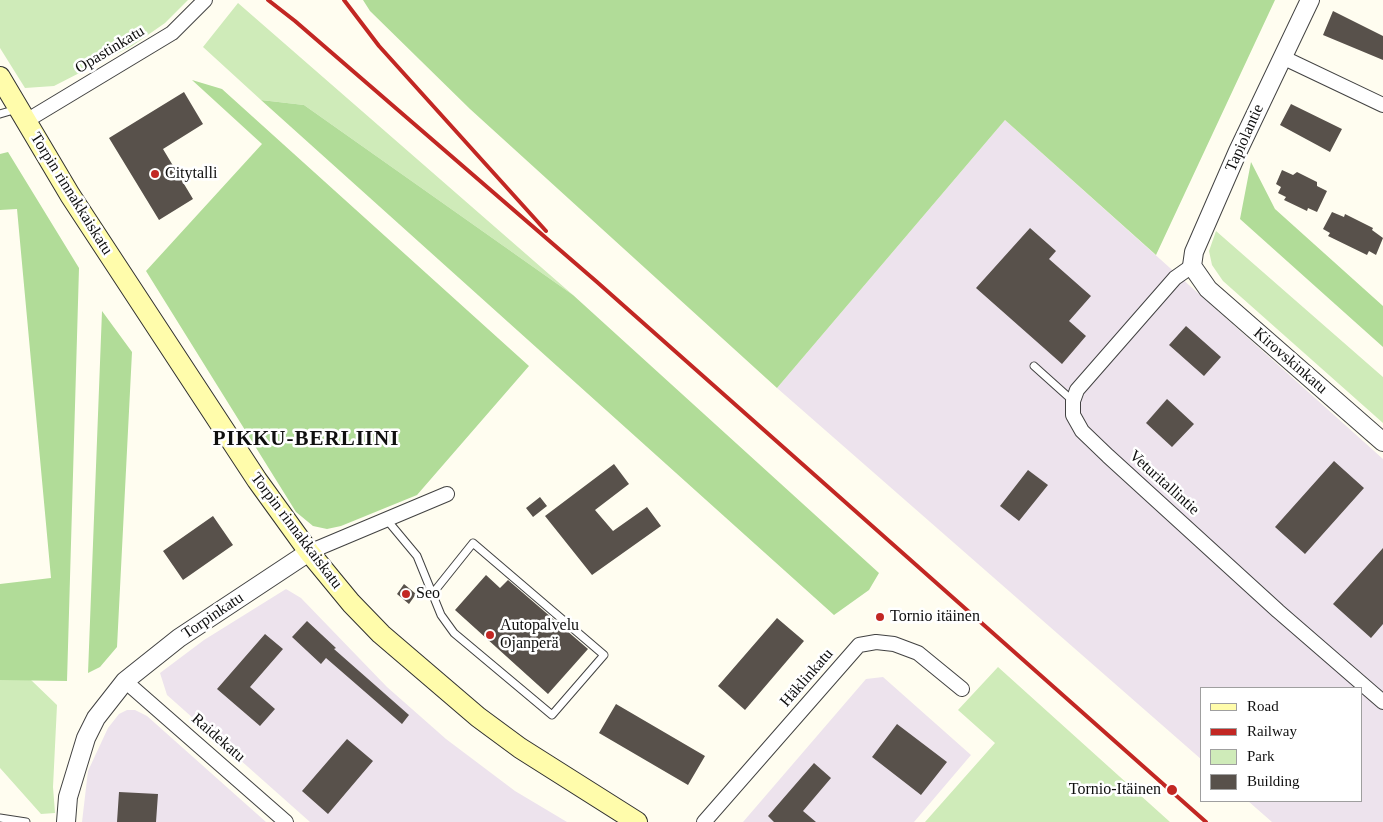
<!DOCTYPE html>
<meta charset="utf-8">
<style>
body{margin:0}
#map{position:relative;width:1383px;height:822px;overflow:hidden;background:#fffdf0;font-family:"Times New Roman",serif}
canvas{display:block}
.legend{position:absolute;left:1200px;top:687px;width:162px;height:115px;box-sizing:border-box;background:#fff;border:1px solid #9f9f9f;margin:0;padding:6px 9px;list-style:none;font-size:15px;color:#0f0f0f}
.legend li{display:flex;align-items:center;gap:10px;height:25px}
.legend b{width:25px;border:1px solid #9f9f9f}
</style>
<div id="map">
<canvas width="1383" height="822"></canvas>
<ul class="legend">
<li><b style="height:6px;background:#fffcab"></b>Road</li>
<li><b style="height:6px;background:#c22723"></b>Railway</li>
<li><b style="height:14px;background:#cfebb9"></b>Park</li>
<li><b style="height:14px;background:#58514b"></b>Building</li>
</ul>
</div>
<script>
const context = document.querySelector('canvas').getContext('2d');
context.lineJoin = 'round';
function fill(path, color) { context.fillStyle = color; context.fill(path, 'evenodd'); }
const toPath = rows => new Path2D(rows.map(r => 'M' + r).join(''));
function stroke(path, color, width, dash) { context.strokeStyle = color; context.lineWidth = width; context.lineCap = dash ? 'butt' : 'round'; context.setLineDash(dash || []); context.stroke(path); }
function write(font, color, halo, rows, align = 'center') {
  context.font = font + ' "Times New Roman",serif'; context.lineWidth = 5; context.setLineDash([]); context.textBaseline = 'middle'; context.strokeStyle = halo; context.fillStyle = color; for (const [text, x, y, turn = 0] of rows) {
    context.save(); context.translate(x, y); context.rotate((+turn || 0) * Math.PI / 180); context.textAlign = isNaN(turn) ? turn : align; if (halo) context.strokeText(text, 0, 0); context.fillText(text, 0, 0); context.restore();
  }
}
fill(toPath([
 [1005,120,1383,459,1383,822,1272,822,1248,801,1362,801,1362,688,1202,688,1202,760,777,388],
 [286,589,301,598,387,687,446,739,515,791,567,822,310,822,167,695,160,673,204,640],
 [883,677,971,755,914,822,743,822,866,679],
 [127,710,135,710,147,716,266,822,82,822,88,771,108,728,119,714]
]), '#ede3ed');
fill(toPath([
 [0,0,188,0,165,23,132,46,54,86,25,88,0,48],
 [238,3,573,295,304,105,261,100,203,47],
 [1216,231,1383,377,1383,423,1223,281,1212,265,1209,251],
 [998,667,1170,822,925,822,995,743,958,710],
 [0,680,31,680,57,705,53,787,55,813,41,814,0,768]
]), '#cfebb9');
fill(toPath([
 [363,0,1275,0,1156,255,1005,120,777,388,470,109,370,11],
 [192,80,222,89,529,366,417,495,341,526,327,529,313,526,296,512,146,271,262,144],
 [261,100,304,105,573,295,879,573,869,590,834,615],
 [8,152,79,268,67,681,0,680,0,584,51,578,17,209,0,210,0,154],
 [1251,162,1275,209,1383,306,1383,347,1240,219],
 [102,311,132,352,117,647,100,667,88,673]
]), '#b1dc98');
fill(toPath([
 [1333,11,1383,36,1383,60,1323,35],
 [184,92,203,124,163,149,193,199,159,220,109,138],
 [1291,104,1342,129,1330,152,1280,125],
 [1282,170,1293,175,1297,172,1317,182,1317,186,1327,191,1317,212,1308,208,1307,211,1284,200,1286,197,1278,193,1281,187,1276,184],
 [1332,212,1344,217,1345,214,1373,228,1372,230,1383,238,1376,255,1369,251,1367,255,1328,236,1330,233,1323,229],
 [1030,228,1056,251,1049,259,1091,296,1069,321,1086,336,1062,364,976,288],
 [1186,326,1221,357,1204,376,1169,345],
 [1167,399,1194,424,1172,447,1146,423],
 [1334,461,1364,488,1305,554,1275,527],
 [614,464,629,484,595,510,613,531,647,507,661,526,592,575,545,516],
 [1028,470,1048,485,1019,521,1000,506],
 [540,497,547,506,533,517,526,508],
 [213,516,233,545,183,580,163,551],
 [1383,548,1383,624,1371,638,1333,604],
 [486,575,500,588,508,580,588,649,548,694,455,610],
 [404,584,416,594,409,604,397,594],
 [777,618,804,641,745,710,718,686],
 [307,621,336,648,334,649,409,715,402,724,326,658,321,664,292,637],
 [265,634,283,649,250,687,275,709,260,726,217,689],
 [616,704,705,756,688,785,599,733],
 [897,724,947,762,921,795,872,757],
 [347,739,373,761,328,814,302,791],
 [814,763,831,778,803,811,816,822,774,822,768,816],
 [119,792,158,794,156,822,117,822]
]), '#58514b');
const service = toPath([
 [0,114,17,109],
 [1034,366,1073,401],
 [387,520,417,556,441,615,454,633,552,715,604,655,473,543,433,593],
 [0,818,26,822]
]);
const minor = toPath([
 [1282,57,1383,105],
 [26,121,172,33,205,0],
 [1192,266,1175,278,1077,390,1073,401,1073,415,1082,431,1108,456,1278,611,1383,702],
 [309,552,447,494],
 [125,681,286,822],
 [704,822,859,645,876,642,894,644,918,653,962,689]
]);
const tertiary = toPath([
 [1310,0,1238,151,1194,252,1192,266,1208,289,1383,442],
 [66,822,68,797,86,738,96,718,125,681,179,638,309,552]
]);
const secondary = toPath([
 [0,77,70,195,257,480,309,552,351,603,381,634,478,717,520,748,637,822]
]);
stroke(service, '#424242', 9);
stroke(minor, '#424242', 16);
stroke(tertiary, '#424242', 20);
stroke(secondary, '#313131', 22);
stroke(service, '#fff', 7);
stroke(minor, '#fff', 14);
stroke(tertiary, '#fff', 18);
stroke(secondary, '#fffcab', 20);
stroke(toPath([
 [268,0,295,21,597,282,1206,822],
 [344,0,379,46,546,231]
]), '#c22723', 4);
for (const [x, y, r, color] of [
 [155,174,5,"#c22723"],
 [406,594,5,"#c22723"],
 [880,617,5,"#c22723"],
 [490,635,5,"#c22723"],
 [1172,790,6,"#c22723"]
]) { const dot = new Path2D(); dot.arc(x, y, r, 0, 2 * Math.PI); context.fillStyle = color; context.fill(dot); stroke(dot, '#fff', 2); }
write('16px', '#0f0f0f', '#fff', [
 ["Opastinkatu",110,50,-31],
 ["Tapiolantie",1245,138,-66],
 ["Torpin rinnakkaiskatu",71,194,58],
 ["Kirovskinkatu",1290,361,41],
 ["Veturitallintie",1164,483,42],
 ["Torpin rinnakkaiskatu",296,531,53],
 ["Torpinkatu",213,616,-34],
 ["Häklinkatu",807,678,-49],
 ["Raidekatu",218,738,41]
]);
write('16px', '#0f0f0f', '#fff', [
 ["Citytalli",165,174],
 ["Seo",416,594],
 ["Tornio itäinen",890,617],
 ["Autopalvelu",500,626],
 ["Ojanperä",500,644],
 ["Tornio-Itäinen",1161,790,"right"]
], 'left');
context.letterSpacing = '1px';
write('bold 21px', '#0f0f0f', '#fff', [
 ["PIKKU-BERLIINI",306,440]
]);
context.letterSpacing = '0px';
</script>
